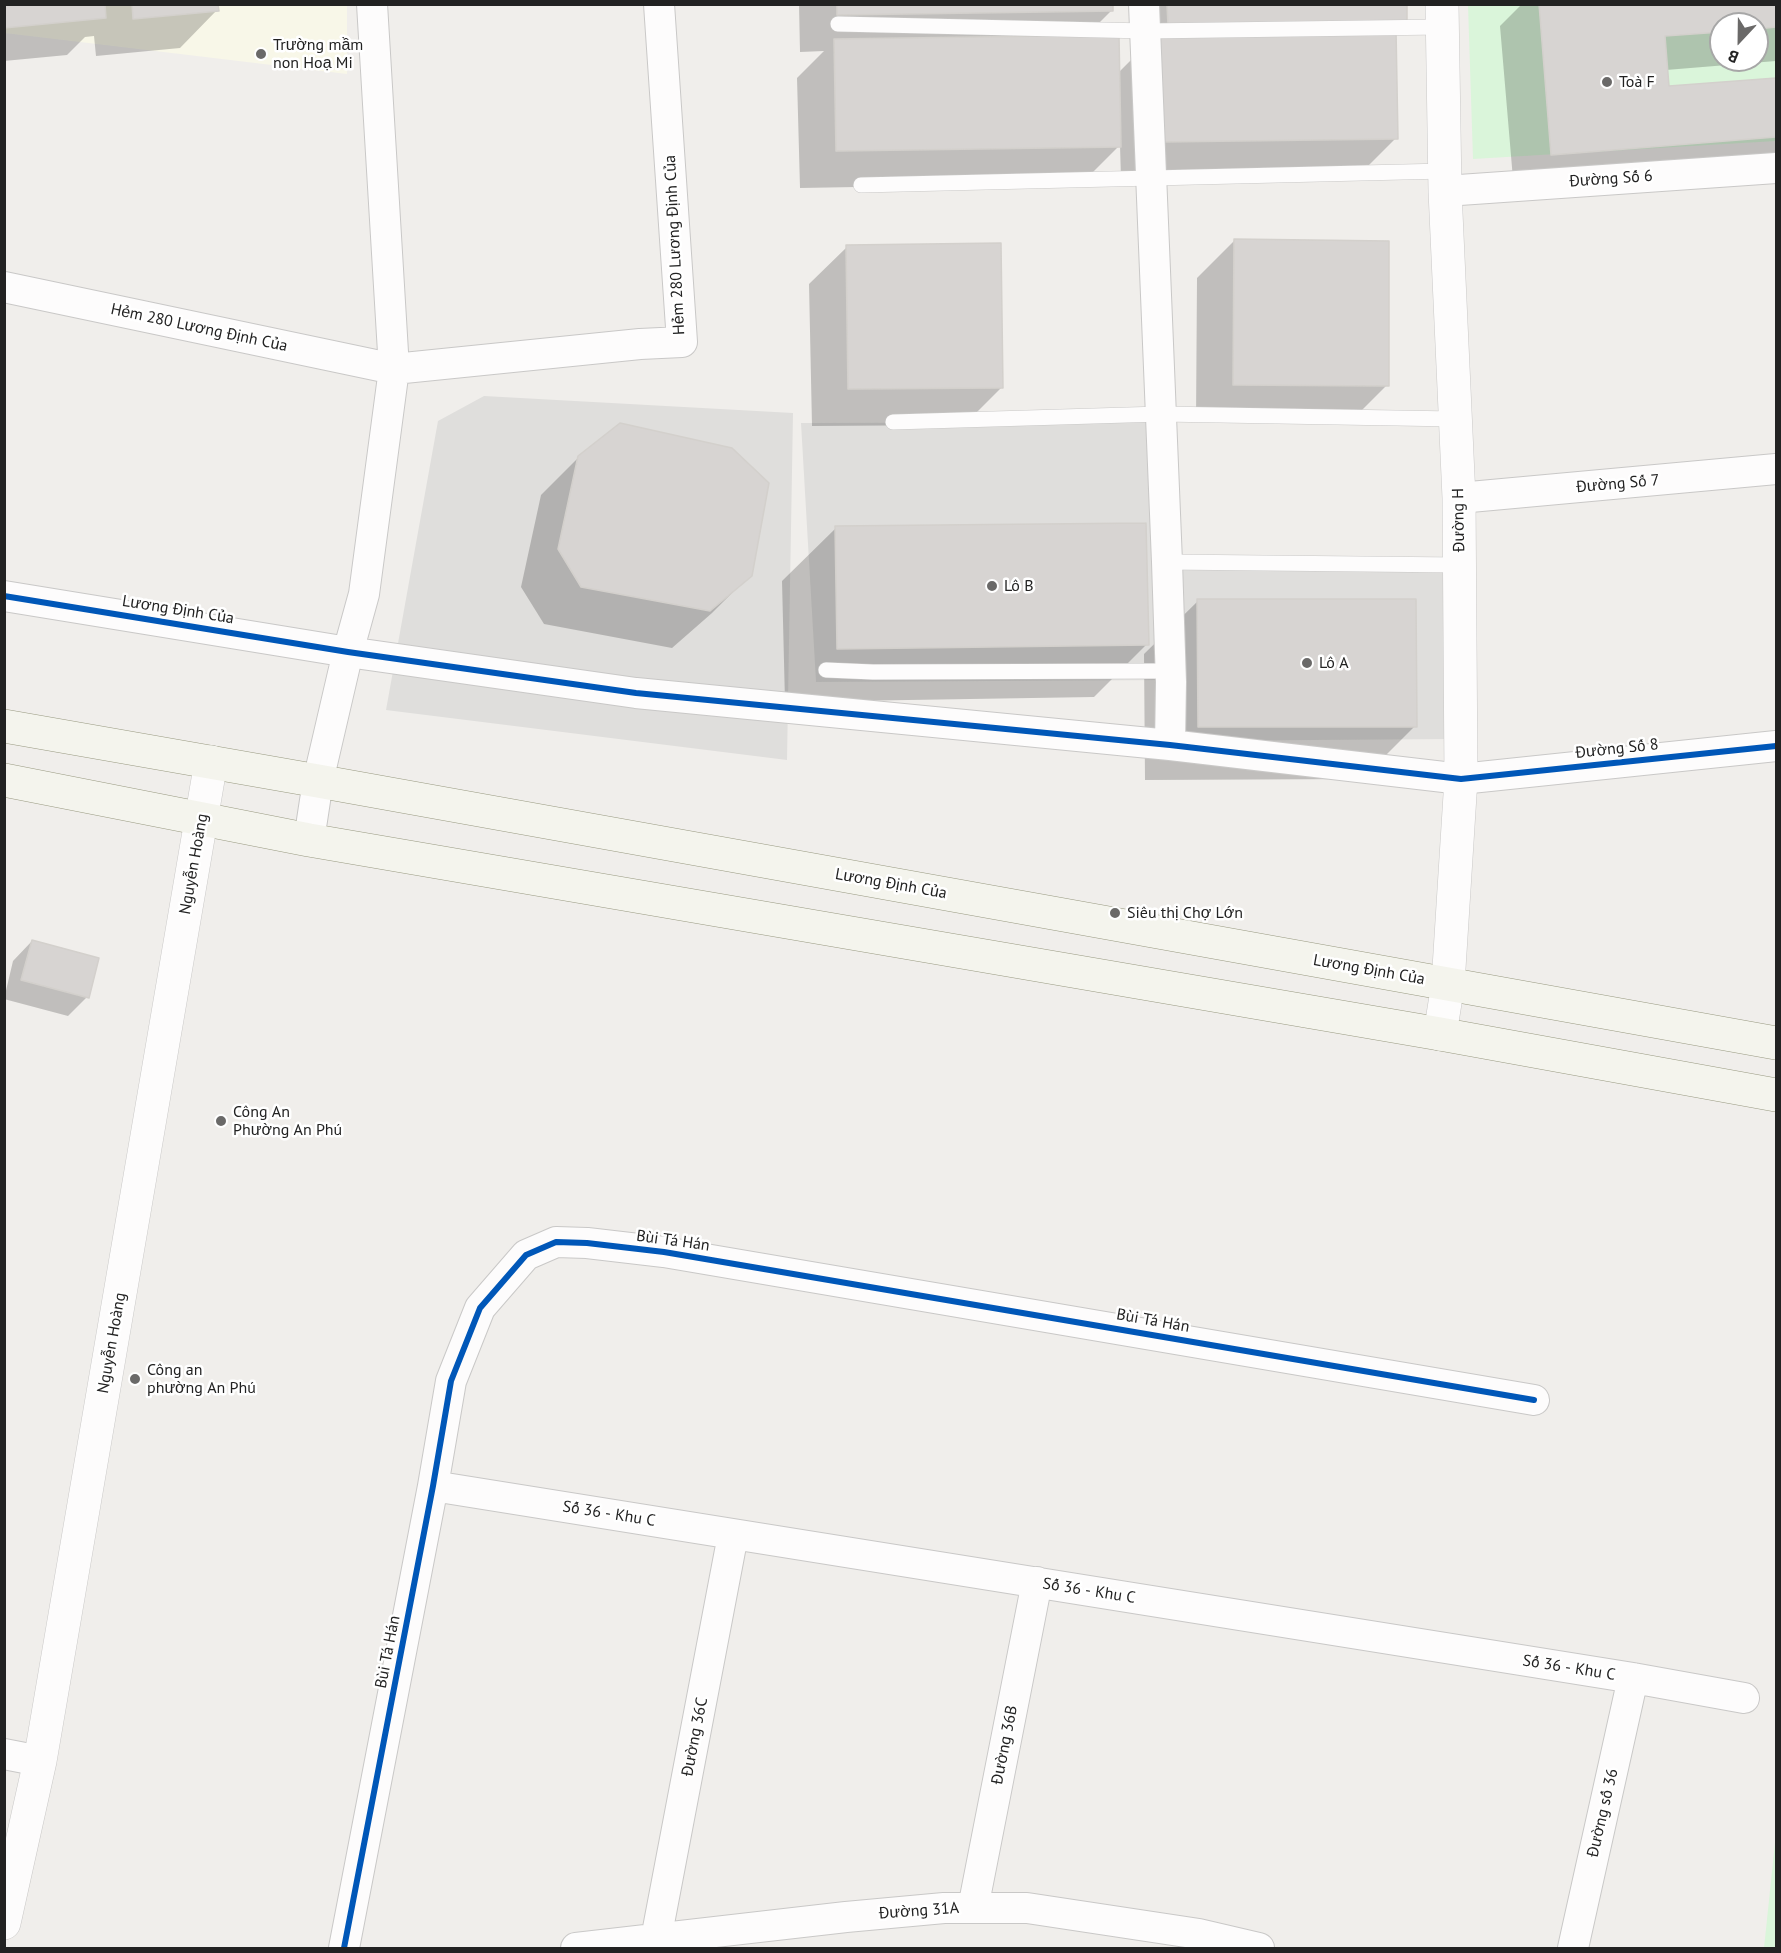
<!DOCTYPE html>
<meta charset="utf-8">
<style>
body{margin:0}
#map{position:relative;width:1781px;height:1953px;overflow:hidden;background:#f0eeeb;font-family:"PT Sans",sans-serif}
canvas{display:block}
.frame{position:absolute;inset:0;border:6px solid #222;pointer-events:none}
.north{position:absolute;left:1709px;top:12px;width:60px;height:60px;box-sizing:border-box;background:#fff;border:2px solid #a7a7a7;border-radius:50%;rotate:202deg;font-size:16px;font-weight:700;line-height:24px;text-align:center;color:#222}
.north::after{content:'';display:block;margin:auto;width:21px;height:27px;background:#6a6968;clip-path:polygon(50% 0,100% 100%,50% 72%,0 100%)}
</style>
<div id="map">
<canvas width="1781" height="1953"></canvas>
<div class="frame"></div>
<div class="north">B</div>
</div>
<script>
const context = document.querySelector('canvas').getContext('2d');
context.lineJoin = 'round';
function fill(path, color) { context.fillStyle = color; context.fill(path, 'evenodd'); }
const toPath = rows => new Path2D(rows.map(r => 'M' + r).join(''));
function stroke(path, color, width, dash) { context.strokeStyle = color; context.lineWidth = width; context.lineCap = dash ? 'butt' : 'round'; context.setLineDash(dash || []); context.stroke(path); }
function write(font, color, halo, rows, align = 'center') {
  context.font = font + ' "PT Sans",sans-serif'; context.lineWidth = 5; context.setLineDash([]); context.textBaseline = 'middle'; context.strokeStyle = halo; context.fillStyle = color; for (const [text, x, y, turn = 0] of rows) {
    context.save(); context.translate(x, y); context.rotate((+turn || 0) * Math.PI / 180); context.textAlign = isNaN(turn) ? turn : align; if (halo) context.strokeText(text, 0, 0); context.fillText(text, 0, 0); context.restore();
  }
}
fill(toPath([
 [484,396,793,413,787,760,386,710,438,421],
 [1156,422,1161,565,1454,573,1454,739,1175,741,1173,680,816,682,801,423]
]), '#dfdedc');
fill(toPath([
 [5,5,347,5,347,74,5,33]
]), '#f8f7e8');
fill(toPath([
 [1468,5,1776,5,1776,141,1473,159],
 [1721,24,1757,24,1757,60,1721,60],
 [1776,1833,1776,1948,1764,1948]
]), '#daf5da');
fill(toPath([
 [4,4,216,4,217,10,180,48,96,56,94,36,85,37,67,55,4,61],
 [799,4,1112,4,1112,10,1085,37,1118,73,1131,60,1129,4,1405,4,1394,33,1396,138,1359,175,1121,179,1120,145,1082,183,800,188,797,78,824,51,800,52],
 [1522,4,1776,4,1776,61,1666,70,1668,88,1776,79,1776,171,1514,191,1500,26],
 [1721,24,1757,24,1757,60,1721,60],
 [1234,241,1387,385,1350,422,1196,421,1197,278],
 [847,247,1002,387,964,425,812,426,809,284],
 [579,457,750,575,712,613,672,648,544,624,521,587,541,495],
 [836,528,1147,644,1094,697,785,702,782,581],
 [1198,601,1415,726,1362,779,1145,780,1144,654],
 [32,941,87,997,68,1016,4,999,13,961]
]), '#0003');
const building = toPath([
 [4,4,105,4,106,18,4,28,4,4],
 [132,4,218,4,219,11,133,19,132,4],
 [837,4,1113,4,1113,11,837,15,837,4],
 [1167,4,1407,4,1407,22,1168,25,1167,4],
 [1539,4,1776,4,1776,27,1757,29,1757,24,1721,24,1721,32,1665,36,1669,86,1776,78,1776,137,1551,155,1539,4],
 [1396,29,1398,139,1158,142,1155,33,1396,29],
 [1119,35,1121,147,836,151,834,39,1119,35],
 [1234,239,1389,241,1389,386,1233,385,1234,239],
 [1001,243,1003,388,848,389,846,245,1001,243],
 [620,423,732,448,769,483,752,576,710,611,581,587,558,549,578,456,620,423],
 [1146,523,1149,645,837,649,835,526,1146,523],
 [1197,599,1416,599,1417,727,1198,727,1197,599],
 [32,940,99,958,89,998,21,980,32,940]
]);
fill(building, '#d7d4d2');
stroke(building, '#d3d0cc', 1.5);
const service = toPath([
 [838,24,1146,31,1442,27],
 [861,185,1445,171],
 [893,422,1161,414,1455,419],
 [1167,562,1459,565],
 [826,670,873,672,1170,671]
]);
const minor = toPath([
 [1144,4,1167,562,1171,682,1170,745],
 [1445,191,1776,168],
 [4,287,394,369,640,344,682,342,659,4],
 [1459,498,1776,469],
 [4,596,348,652,636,693,1170,745,1461,779,1776,746],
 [309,840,318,781,348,652,364,594,394,369,372,4],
 [433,1486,1633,1678,1744,1698],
 [4,1754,40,1761],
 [973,1908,1037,1582],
 [656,1939,733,1535],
 [344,1948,433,1486,451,1381,480,1308,526,1255,556,1242,587,1243,664,1252,1534,1400],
 [576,1948,846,1917,944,1908,1027,1908,1199,1934,1259,1948],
 [1573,1948,1633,1678]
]);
const tertiary = toPath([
 [1440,1034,1448,984,1461,779,1459,498,1445,191,1442,4],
 [4,1923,40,1761,211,762]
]);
const secondary = toPath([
 [4,726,318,781,1776,1043],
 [4,780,309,840,1440,1034,1776,1095]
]);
stroke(service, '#c9c8c7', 16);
stroke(minor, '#c9c8c7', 32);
stroke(tertiary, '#c9c8c7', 34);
stroke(secondary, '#999a82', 34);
stroke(service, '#fdfcfc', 15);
stroke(minor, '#fdfcfc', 30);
stroke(tertiary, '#fdfcfc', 33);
stroke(secondary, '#f4f4ed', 33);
stroke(toPath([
 [4,596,348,652,636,693,1170,745,1461,779,1776,746],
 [344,1948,433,1486,451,1381,480,1308,526,1255,556,1242,587,1243,664,1252,1534,1400]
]), '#0057b8', 6);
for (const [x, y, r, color] of [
 [261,54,6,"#6a6968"],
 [1607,82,6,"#6a6968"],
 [992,586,6,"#6a6968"],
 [1307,663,6,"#6a6968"],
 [1115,913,6,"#6a6968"],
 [221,1121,6,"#6a6968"],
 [135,1379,6,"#6a6968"]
]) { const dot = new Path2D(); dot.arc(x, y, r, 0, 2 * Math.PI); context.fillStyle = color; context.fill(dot); stroke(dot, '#fff', 2); }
write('16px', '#222', '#fff', [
 ["Trường mầm",273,45],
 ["non Hoạ Mi",273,63],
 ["Toà F",1619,82],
 ["Lô B",1004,586],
 ["Lô A",1319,663],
 ["Siêu thị Chợ Lớn",1127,913],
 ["Công An",233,1112],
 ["Phường An Phú",233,1130],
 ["Công an",147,1370],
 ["phường An Phú",147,1388]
], 'left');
write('16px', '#222', '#fff', [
 ["Đường Số 6",1611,179,-4],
 ["Hẻm 280 Lương Định Của",675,245,-93],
 ["Hẻm 280 Lương Định Của",199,328,12],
 ["Đường Số 7",1618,484,-5],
 ["Đường H",1459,520,-91],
 ["Lương Định Của",178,610,9],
 ["Đường Số 8",1617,749,-6],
 ["Nguyễn Hoàng",194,864,-80],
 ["Lương Định Của",891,884,10],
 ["Lương Định Của",1369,970,10],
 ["Bùi Tá Hán",673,1241,8],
 ["Bùi Tá Hán",1153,1321,10],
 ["Nguyễn Hoàng",112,1343,-80],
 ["Số 36 - Khu C",609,1514,9],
 ["Số 36 - Khu C",1089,1591,9],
 ["Bùi Tá Hán",388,1652,-79],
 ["Số 36 - Khu C",1569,1668,9],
 ["Đường 36C",695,1737,-79],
 ["Đường 36B",1005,1745,-79],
 ["Đường số 36",1603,1813,-77],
 ["Đường 31A",919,1911,-4]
]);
</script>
